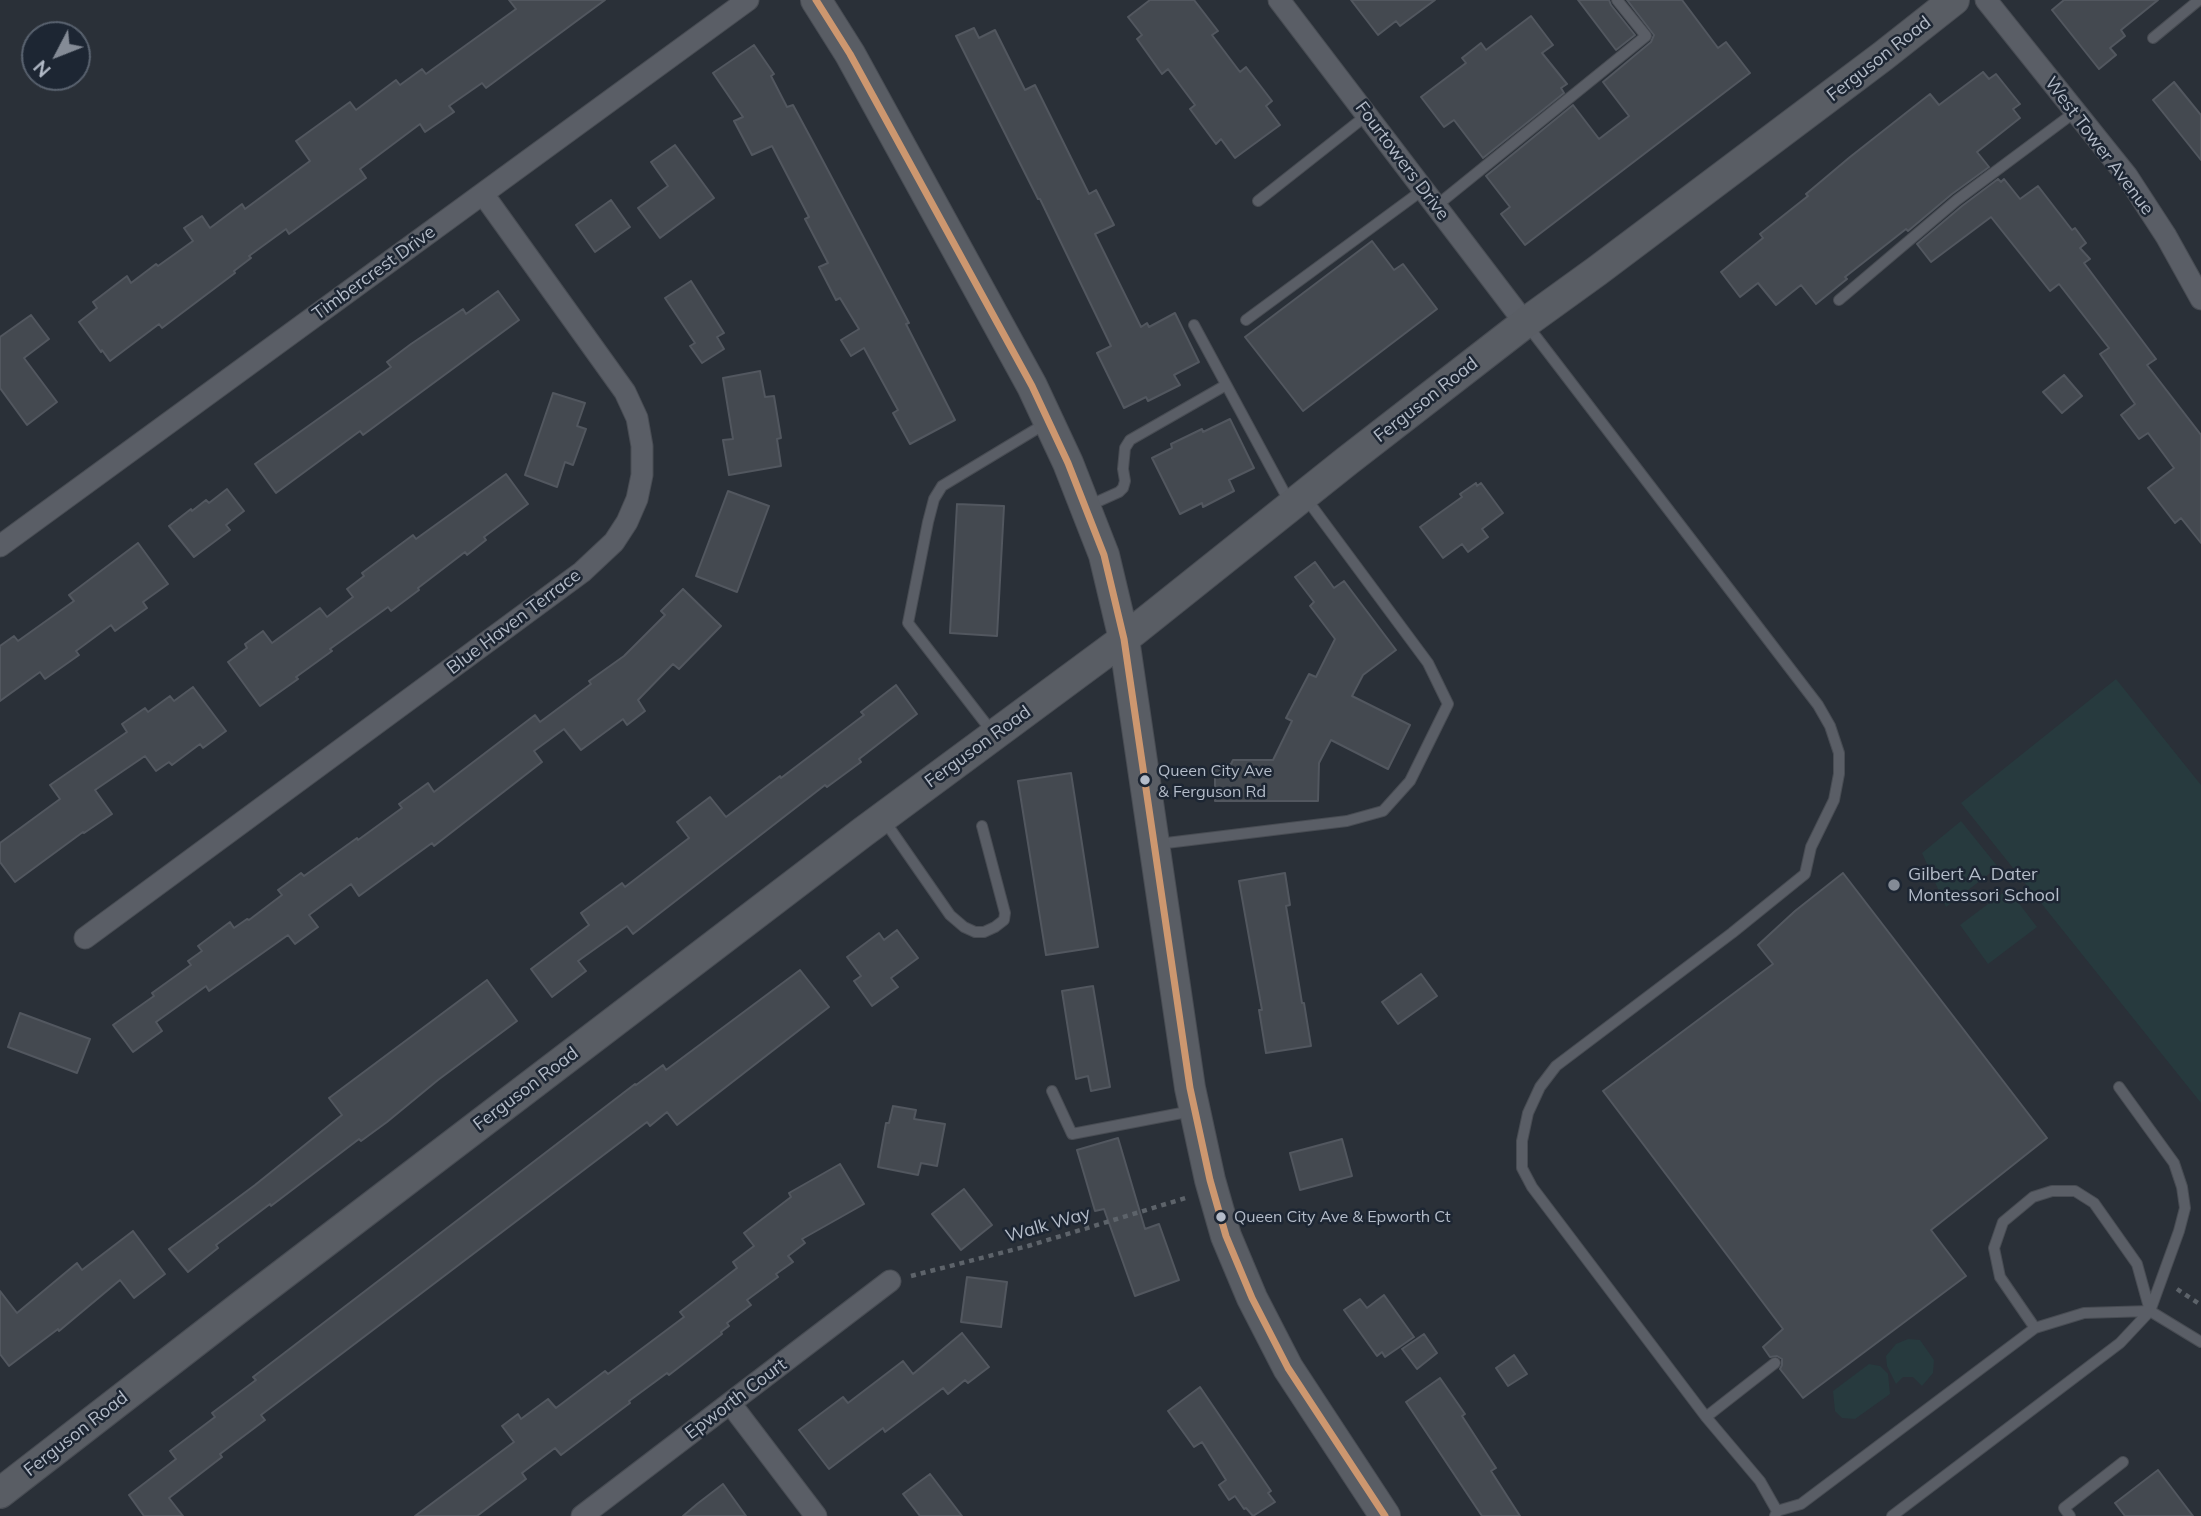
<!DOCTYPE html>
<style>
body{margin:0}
#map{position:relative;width:2201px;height:1516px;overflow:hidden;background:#2a3038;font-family:Mulish,sans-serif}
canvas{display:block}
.north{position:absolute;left:21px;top:21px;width:70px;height:70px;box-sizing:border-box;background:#1d2633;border:2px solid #59626f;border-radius:50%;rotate:228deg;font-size:19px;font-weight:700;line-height:28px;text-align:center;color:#b4bcc9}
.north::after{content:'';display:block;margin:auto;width:24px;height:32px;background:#848b96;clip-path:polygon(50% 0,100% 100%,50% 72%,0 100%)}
</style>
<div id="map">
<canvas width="2201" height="1516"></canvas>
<div class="north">N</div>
</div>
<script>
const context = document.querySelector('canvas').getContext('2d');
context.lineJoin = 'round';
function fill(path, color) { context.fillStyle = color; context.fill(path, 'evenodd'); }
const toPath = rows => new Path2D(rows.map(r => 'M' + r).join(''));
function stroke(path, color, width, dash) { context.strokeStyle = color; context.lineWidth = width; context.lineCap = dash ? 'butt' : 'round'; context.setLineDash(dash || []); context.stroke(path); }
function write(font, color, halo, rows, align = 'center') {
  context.font = font + ' Mulish,sans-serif'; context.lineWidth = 5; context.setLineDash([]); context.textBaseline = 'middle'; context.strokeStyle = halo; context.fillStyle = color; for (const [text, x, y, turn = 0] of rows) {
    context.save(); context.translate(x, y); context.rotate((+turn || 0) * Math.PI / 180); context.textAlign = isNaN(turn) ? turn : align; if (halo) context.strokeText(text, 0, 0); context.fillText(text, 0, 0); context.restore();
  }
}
fill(toPath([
 [2116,679,2201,785,2201,1103,1961,803],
 [1961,821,1998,867,1946,907,1922,853],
 [2008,889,2037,927,1988,964,1960,925],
 [1908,1339,1920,1340,1934,1360,1933,1373,1922,1386,1913,1377,1903,1377,1896,1384,1887,1366,1886,1356,1896,1344],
 [1869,1364,1880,1366,1888,1374,1890,1394,1855,1419,1842,1418,1835,1411,1833,1391]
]), '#273a3e');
const building = toPath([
 [509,0,605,0,486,88,482,83,449,106,454,112,425,132,420,124,360,169,366,178,289,234,286,229,249,256,251,258,234,271,235,273,162,328,159,324,110,361,102,350,101,352,79,322,97,308,93,302,127,276,131,283,156,264,158,266,193,241,184,228,202,216,210,228,242,204,245,209,310,161,296,141,350,102,356,110,396,80,400,85,422,69,426,74,516,9,509,0],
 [1150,0,1194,0,1218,31,1212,35,1240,72,1246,67,1272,101,1266,106,1280,125,1235,158,1221,139,1216,144,1190,109,1195,105,1168,69,1162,74,1137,39,1142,35,1128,17,1150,0],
 [1351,0,1435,0,1400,26,1396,21,1378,35,1351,0],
 [1578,0,1609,0,1611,5,1635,35,1616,50,1578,0],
 [1627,0,1682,0,1718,48,1726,42,1750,73,1525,245,1501,214,1510,207,1486,176,1573,105,1599,139,1629,116,1603,82,1651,42,1654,35,1627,0],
 [2064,0,2158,0,2121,30,2125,36,2110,48,2116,55,2099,69,2052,10,2064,0],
 [1531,16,1553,45,1542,53,1567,84,1561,88,1564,93,1483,158,1454,120,1444,127,1421,97,1466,63,1462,58,1481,43,1486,50,1531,16],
 [974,28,979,38,995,30,1025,90,1035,85,1089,194,1096,190,1114,225,1095,234,1141,327,1147,323,1149,327,1175,313,1199,362,1174,375,1180,385,1148,401,1146,397,1124,408,1097,353,1111,346,1040,199,1038,199,956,36,974,28],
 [754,45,774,74,771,76,787,107,793,105,814,144,909,323,906,324,955,420,910,444,893,413,898,410,864,348,851,356,841,340,859,329,840,298,836,300,819,267,828,263,805,219,809,217,772,146,752,155,734,121,743,117,713,73,754,45],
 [1983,72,1989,79,1996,74,2020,104,2013,109,2020,118,1977,152,1989,167,1952,194,1908,231,1906,229,1845,277,1847,279,1816,304,1801,285,1776,305,1758,283,1740,297,1721,272,1763,238,1760,234,1808,196,1806,194,1850,157,1930,94,1939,105,1983,72],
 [2174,82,2201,115,2201,160,2153,100,2174,82],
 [675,145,714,198,660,238,638,208,668,186,651,162,675,145],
 [1998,179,2001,182,2004,179,2020,199,2038,186,2072,230,2075,228,2086,243,2080,248,2090,259,2084,263,2156,359,2147,365,2201,435,2201,543,2181,518,2175,523,2148,488,2174,468,2148,433,2139,439,2121,415,2135,404,2100,354,2109,348,2059,284,2050,291,1991,217,1931,262,1917,244,1962,206,1998,179],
 [611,200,630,227,595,252,576,225,611,200],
 [1372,241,1394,270,1403,264,1437,309,1303,411,1245,337,1372,241],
 [691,281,724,333,717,337,724,349,702,363,690,346,695,343,665,298,691,281],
 [498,291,519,320,363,435,360,431,276,493,255,464,391,367,387,362,411,344,463,309,466,314,498,291],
 [31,315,49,339,24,358,57,402,27,425,0,388,0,337,31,315],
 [760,371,765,397,774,396,781,438,777,439,781,466,729,475,723,440,733,439,723,378,760,371],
 [2064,375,2082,396,2062,413,2043,392,2064,375],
 [553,393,585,403,577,426,586,429,573,465,565,462,557,487,525,475,553,393],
 [1230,419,1254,468,1229,480,1234,491,1203,507,1202,503,1180,514,1152,458,1172,448,1171,444,1202,429,1203,432,1230,419],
 [506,474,528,504,484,537,486,540,467,555,465,552,418,588,419,590,391,611,388,607,330,649,332,651,296,677,298,679,260,706,228,662,247,648,245,644,263,631,272,643,320,608,327,617,353,597,347,589,364,576,362,573,413,535,416,539,506,474],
 [1476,483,1477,486,1481,483,1503,513,1482,529,1488,537,1468,552,1462,544,1443,558,1420,527,1462,497,1460,494,1476,483],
 [227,489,244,511,226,525,230,530,194,557,169,526,191,509,192,511,206,500,209,503,227,489],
 [728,491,769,506,737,592,696,576,728,491],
 [957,504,1004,506,997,636,950,633,957,504],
 [138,543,168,584,143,602,147,608,115,631,111,625,76,651,79,655,45,679,40,672,0,701,0,646,14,636,18,641,74,601,69,595,138,543],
 [1315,562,1334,588,1344,581,1396,650,1363,675,1352,696,1410,725,1388,769,1331,740,1319,763,1318,801,1215,801,1215,764,1231,764,1233,760,1273,760,1292,721,1286,718,1309,674,1316,677,1335,639,1310,606,1314,602,1295,577,1315,562],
 [683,589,721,626,679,669,673,664,638,700,645,711,627,725,623,719,581,750,564,729,534,751,542,762,434,846,432,843,359,896,351,884,309,915,318,927,295,944,288,935,209,991,206,986,156,1022,162,1031,133,1052,113,1025,154,996,152,993,191,965,188,961,202,951,198,946,230,922,234,928,247,919,249,920,282,895,278,890,301,873,304,876,357,838,358,840,402,808,399,804,428,783,434,792,535,715,540,722,591,684,589,681,624,656,665,615,661,611,683,589],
 [896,685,917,714,859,759,861,762,827,787,825,785,633,934,627,926,578,961,586,971,552,997,531,969,589,925,581,913,622,883,625,887,689,838,677,822,710,797,726,817,780,776,781,778,864,715,861,712,896,685],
 [193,687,226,731,203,748,200,744,172,765,169,762,156,771,145,756,95,790,112,814,84,833,83,832,15,882,0,862,0,843,60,799,50,785,127,732,122,724,145,708,148,712,170,696,174,701,193,687],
 [1071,773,1098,947,1046,955,1018,781,1071,773],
 [1285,873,1290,905,1286,906,1302,1003,1304,1003,1311,1046,1266,1053,1259,1010,1262,1010,1239,881,1285,873],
 [1843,873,2047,1138,1931,1230,1966,1276,1803,1398,1780,1369,1782,1365,1782,1359,1777,1356,1770,1357,1763,1347,1783,1329,1603,1091,1773,964,1758,945,1795,911,1843,873],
 [897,930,918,958,891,978,898,987,872,1006,854,981,861,976,847,957,879,933,884,940,897,930],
 [800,970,829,1007,677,1125,667,1112,650,1126,647,1122,261,1415,265,1420,220,1454,222,1457,169,1498,183,1516,144,1516,129,1495,176,1459,170,1451,215,1417,212,1413,256,1380,253,1377,635,1084,636,1085,663,1065,666,1070,800,970],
 [1421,974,1437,996,1398,1024,1382,1002,1421,974],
 [487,980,517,1021,438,1080,387,1122,361,1141,359,1139,271,1206,270,1204,216,1245,218,1248,188,1272,169,1249,255,1185,342,1115,329,1098,487,980],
 [1093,986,1110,1087,1091,1091,1088,1076,1076,1079,1062,991,1093,986],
 [20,1013,90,1039,77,1073,8,1047,20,1013],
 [893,1106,916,1110,914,1119,945,1124,937,1166,921,1163,918,1175,878,1167,886,1123,889,1123,893,1106],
 [1118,1138,1145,1229,1159,1224,1179,1280,1135,1296,1104,1209,1095,1211,1077,1150,1118,1138],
 [1342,1139,1352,1176,1300,1190,1290,1153,1342,1139],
 [840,1164,864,1204,802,1239,805,1243,788,1256,793,1262,776,1274,778,1277,747,1300,751,1305,727,1323,729,1326,721,1332,722,1334,669,1375,667,1373,629,1401,630,1403,561,1455,555,1448,522,1473,526,1479,477,1516,415,1516,514,1442,502,1426,518,1414,521,1419,548,1399,556,1408,605,1371,608,1374,684,1317,680,1312,737,1268,733,1262,754,1246,744,1233,791,1197,789,1193,840,1164],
 [964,1189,992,1225,961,1250,932,1214,964,1189],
 [133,1231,165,1274,134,1298,120,1280,59,1331,58,1329,9,1366,0,1354,0,1291,17,1313,77,1263,82,1270,133,1231],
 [967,1277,1007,1282,1001,1327,961,1322,967,1277],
 [1384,1295,1414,1337,1385,1357,1382,1352,1377,1356,1344,1310,1360,1299,1367,1308,1384,1295],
 [962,1333,989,1367,968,1383,965,1380,948,1394,943,1388,885,1432,883,1428,829,1469,799,1430,843,1397,848,1403,903,1361,913,1374,962,1333],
 [1424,1334,1437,1353,1417,1369,1402,1349,1424,1334],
 [1514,1355,1527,1374,1508,1386,1496,1368,1514,1355],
 [1440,1378,1465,1414,1462,1416,1496,1468,1491,1471,1520,1516,1482,1516,1406,1402,1440,1378],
 [1200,1387,1271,1491,1268,1493,1275,1502,1253,1516,1246,1508,1244,1509,1235,1496,1229,1500,1219,1485,1226,1480,1202,1442,1194,1447,1168,1411,1200,1387],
 [2158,1470,2193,1516,2125,1516,2115,1503,2158,1470],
 [930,1474,962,1516,920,1516,903,1494,930,1474],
 [723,1484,746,1516,683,1516,697,1504,723,1484]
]);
fill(building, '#444950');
stroke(building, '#52575f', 2);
const lane = toPath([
 [2153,38,2199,0],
 [1258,201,1367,115],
 [1436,206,1646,36,1617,0],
 [1839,300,1957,200,2075,112],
 [1246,320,1424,189],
 [1194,325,1290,503],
 [1527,325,1818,705,1830,726,1839,753,1839,774,1834,800,1811,847,1805,874,1732,933,1556,1066,1540,1087,1528,1113,1522,1141,1522,1168,1532,1187,1706,1417,1760,1481,1777,1511],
 [1088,506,1119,492,1123,488,1125,481,1123,469,1125,448,1130,440,1226,385],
 [993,733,908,623,928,522,934,499,942,486,1048,422],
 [884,820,950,915,964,927,975,932,984,932,995,927,1004,920,1005,913,982,826],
 [1158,844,1347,821,1383,811,1410,781,1448,704,1428,663,1305,497],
 [1052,1091,1072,1134,1192,1111],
 [2035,1328,2000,1277,1994,1248,2003,1222,2033,1197,2052,1191,2075,1191,2094,1203,2137,1264,2150,1311],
 [1706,1417,1775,1363],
 [1775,1516,1777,1511,1801,1504,2035,1328,2084,1313,2150,1311,2201,1342],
 [1892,1516,2120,1343,2150,1311,2179,1231,2185,1208,2182,1187,2174,1163,2119,1087],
 [2070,1516,2064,1508,2123,1462]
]);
const street = toPath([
 [1279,0,1525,323],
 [1986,0,2127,176,2166,236,2201,299],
 [0,546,748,0],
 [85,938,582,572,614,542,627,522,637,499,642,475,642,446,637,418,625,392,483,194],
 [730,1403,816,1516],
 [582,1516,890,1281]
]);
const secondary = toPath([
 [816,0,850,54,1032,386,1068,463,1104,555,1124,639,1190,1088,1210,1180,1226,1236,1252,1298,1288,1368,1385,1516],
 [0,1493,244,1304,863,832,1124,639,1347,461,1525,323,1597,271,1883,56,1954,0]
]);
stroke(lane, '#484c53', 12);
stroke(street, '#484c53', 23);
stroke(secondary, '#484c53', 32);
stroke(toPath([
 [911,1276,1028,1246,1189,1197],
 [2177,1289,2201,1305]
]), '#5d636a', 4.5, [5, 5]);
stroke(lane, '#5a5e66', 10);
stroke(street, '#5a5e66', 21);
stroke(secondary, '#595d64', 30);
stroke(toPath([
 [816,0,850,54,1032,386,1068,463,1104,555,1124,639,1190,1088,1210,1180,1226,1236,1252,1298,1288,1368,1385,1516]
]), '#cd976f', 7);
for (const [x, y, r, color] of [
 [1145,780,6,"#b4bcc9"],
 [1894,885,7,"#848b96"],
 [1221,1217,6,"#b4bcc9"]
]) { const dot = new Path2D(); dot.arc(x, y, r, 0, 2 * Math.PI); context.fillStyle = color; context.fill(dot); stroke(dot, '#1d2633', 2.5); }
write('16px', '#b4bcc9', '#1d2633', [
 ["Queen City Ave",1158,771],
 ["& Ferguson Rd",1158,792],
 ["Queen City Ave & Epworth Ct",1234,1217]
], 'left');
write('18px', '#b4bcc9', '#1d2633', [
 ["Ferguson Road",1879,59,-38],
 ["West Tower Avenue",2099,146,53],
 ["Fourtowers Drive",1402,161,53],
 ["Timbercrest Drive",374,273,-36],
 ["Ferguson Road",1426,400,-38],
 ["Blue Haven Terrace",514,622,-37],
 ["Ferguson Road",978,747,-36],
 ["Ferguson Road",526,1089,-37],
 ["Walk Way",1048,1225,-16],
 ["Epworth Court",736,1399,-37],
 ["Ferguson Road",76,1434,-38]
]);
write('18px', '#b4bcc9', '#1d2633', [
 ["Gilbert A. Dater",1908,875],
 ["Montessori School",1908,896]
], 'left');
</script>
